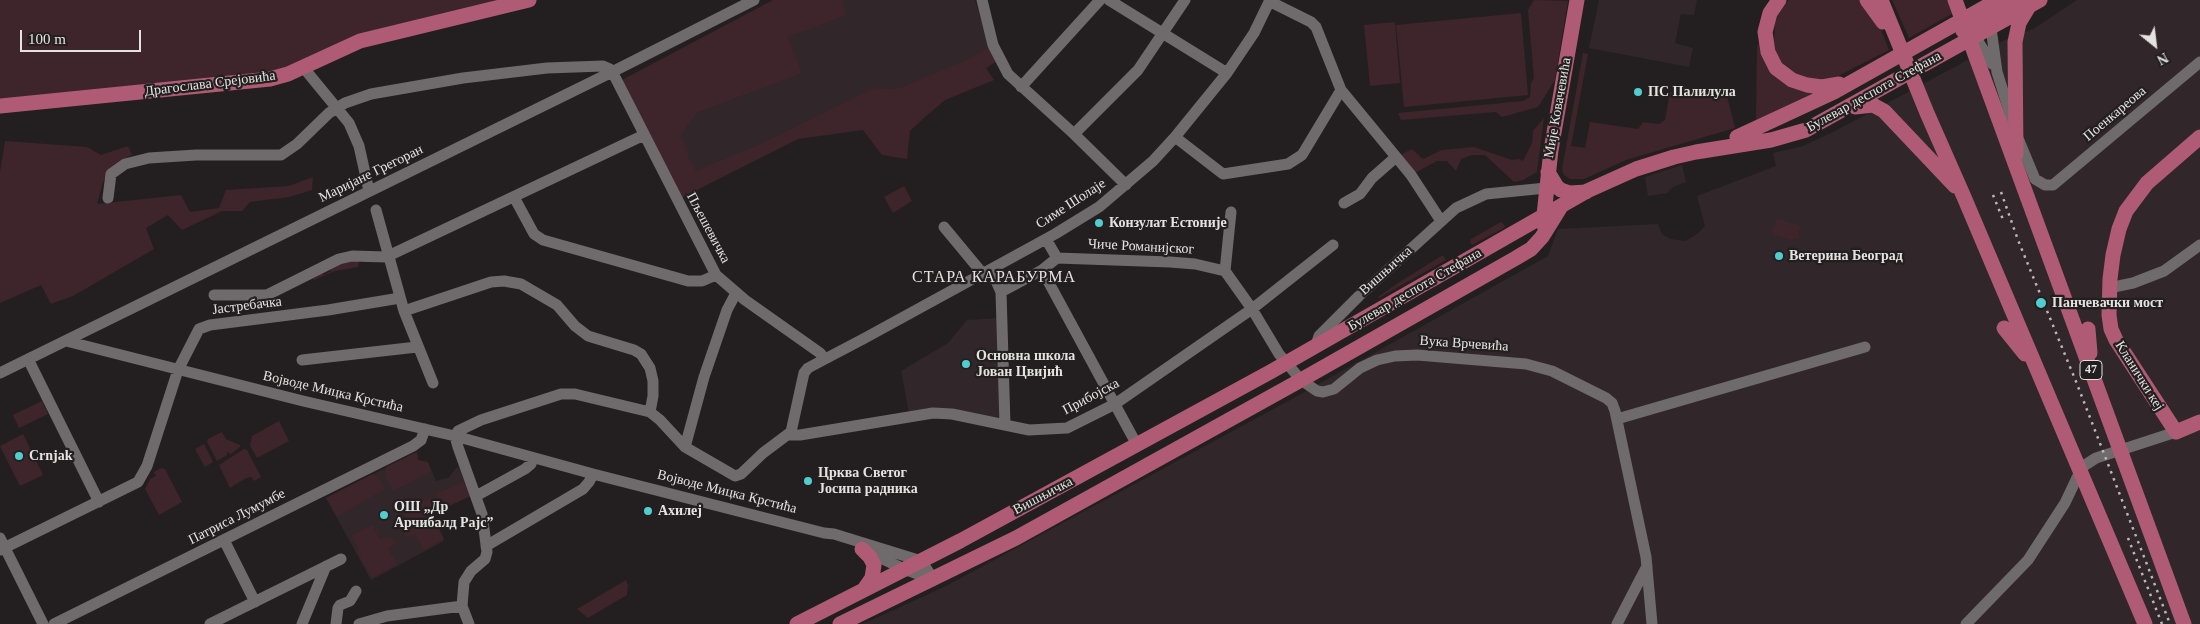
<!DOCTYPE html>
<meta charset="utf-8">
<style>
body{margin:0}
#map{position:relative;width:2200px;height:624px;overflow:hidden;background:#231f20;font-family:"Times New Roman",serif}
canvas{display:block}
.north{position:absolute;left:2130px;top:20px;width:50px;height:50px;-webkit-text-stroke:4px #231f20;paint-order:stroke;rotate:151deg;font-size:14px;font-weight:700;line-height:20px;text-align:center;color:#e5e2e2}
.north::after{content:'';display:block;margin:auto;width:18px;height:22px;background:#e5e2e2;clip-path:polygon(50% 0,100% 100%,50% 72%,0 100%)}
.scale{position:absolute;left:20px;top:30px;width:121px;height:22px;box-sizing:border-box;border:2px solid #e5e2e2;border-top:0;padding-left:6px;font-size:15px;line-height:18px;white-space:nowrap;color:#e5e2e2;-webkit-text-stroke:4px #231f20;paint-order:stroke}
</style>
<div id="map">
<canvas width="2200" height="624"></canvas>
<div class="north">N</div>
<div class="scale">100 m</div>
</div>
<script>
const context = document.querySelector('canvas').getContext('2d');
context.lineJoin = 'round';
function fill(path, color) { context.fillStyle = color; context.fill(path, 'evenodd'); }
const toPath = rows => new Path2D(rows.map(r => 'M' + r).join(''));
function stroke(path, color, width, dash) { context.strokeStyle = color; context.lineWidth = width; context.lineCap = dash ? 'butt' : 'round'; context.setLineDash(dash || []); context.stroke(path); }
function write(font, color, halo, rows, align = 'center') {
  context.font = font + ' "Times New Roman",serif'; context.lineWidth = 4.5; context.setLineDash([]); context.textBaseline = 'middle'; context.strokeStyle = halo; context.fillStyle = color; for (const [text, x, y, turn = 0] of rows) {
    context.save(); context.translate(x, y); context.rotate((+turn || 0) * Math.PI / 180); context.textAlign = isNaN(turn) ? turn : align; if (halo) context.strokeText(text, 0, 0); context.fillText(text, 0, 0); context.restore();
  }
}
fill(toPath([
 [781,0,975,0,994,60,878,96,693,181,651,70],
 [1599,0,1697,0,1694,15,1681,14,1675,43,1693,48,1689,67,1589,48],
 [2077,0,2200,0,2200,624,863,624,944,587,1290,400,1548,256,1558,229,1658,224,1662,234,1670,239,1685,241,1697,234,1705,226,1697,196,1776,166,1773,153,1803,146,1835,131,2009,38,2035,28],
 [1682,165,1686,182,1673,187,1667,193,1648,196,1645,177],
 [999,318,1002,421,909,413,901,371,948,343,967,320],
 [417,452,418,460,428,462,436,481,449,477,458,466,471,496,432,514,444,541,371,580,326,498]
]), '#312629');
fill(toPath([
 [0,0,518,0,282,70,0,104],
 [773,0,845,0,843,1,846,15,788,37,802,73,696,113,681,135,690,160,696,171,763,143,874,88,897,89,965,61,993,45,999,60,986,68,994,80,945,100,924,118,910,131,907,159,882,155,863,130,798,139,679,199,620,81],
 [1534,0,1568,1,1555,80,1538,107,1502,117,1496,112,1401,120,1398,113,1523,101,1530,97,1531,83,1534,78,1528,10],
 [1789,0,1859,0,1866,7,1880,27,1889,50,1838,76,1819,81,1800,78,1782,64,1776,53,1774,42,1775,23,1778,14],
 [1892,0,1956,0,1959,10,1909,38],
 [1521,13,1528,95,1404,107,1396,25],
 [1395,22,1400,83,1370,86,1364,25],
 [1760,40,1769,62,1821,92,1756,120,1757,47],
 [1583,53,1588,54,1571,146,1585,148,1590,122,1638,129,1643,122,1659,124,1665,120,1670,92,1701,94,1726,92,1735,128,1626,160,1584,179,1570,179,1564,175,1562,169],
 [1544,118,1537,172,1523,180,1514,182,1485,155,1472,155,1461,159,1456,171,1447,161,1437,161,1411,175,1396,157,1412,149,1423,159,1442,150,1474,147,1512,160,1519,159,1523,161,1532,143,1533,131],
 [5,141,87,147,101,155,128,146,132,155,119,161,110,168,103,182,97,204,181,195,190,212,219,208,226,190,289,186,313,177,312,190,289,197,250,202,242,211,222,211,182,230,168,215,146,228,154,249,73,296,51,304,41,285,0,303,0,172],
 [904,186,912,201,893,213,884,197],
 [1777,219,1799,225,1800,228,1798,238,1791,240,1773,235,1772,231],
 [1501,222,1505,226,1504,228,1472,245,1470,242,1471,239],
 [1443,255,1446,260,1379,298,1378,297,1398,283],
 [359,259,358,267,335,271,314,280,312,276,315,278,317,276,316,274,320,271,324,275,331,271,330,266],
 [42,401,48,414,19,428,13,415],
 [279,421,289,441,257,458,250,446,252,436],
 [222,432,226,439,240,445,240,447,231,454,227,452,227,455,217,461,207,442,208,439],
 [23,434,43,475,20,486,0,446],
 [204,444,213,462,205,467,195,449],
 [244,449,247,450,261,477,254,481,251,477,246,478,230,488,219,465],
 [417,452,418,460,428,462,431,471,393,491,386,477,386,467],
 [161,468,165,469,182,502,159,515,145,489,150,479,156,476,154,472],
 [373,474,380,480,385,489,337,517,326,498],
 [464,482,470,496,442,509,436,494],
 [432,497,439,509,410,524,403,511],
 [434,518,444,539,424,550,415,534,406,538,403,533],
 [372,525,380,539,393,538,396,544,388,548,397,564,372,578,357,552,359,550,351,536],
 [626,580,628,585,627,595,588,618,577,609]
]), '#3e242b');
stroke(toPath([
 [982,0,993,45,1008,74,1074,134,1126,185],
 [1109,0,1227,73],
 [1269,1,1311,22,1316,27,1341,90,1411,175,1441,221],
 [1991,28,1997,72,2013,123],
 [1975,36,1992,64],
 [303,67,349,123,359,146,369,191],
 [1021,87,1100,0],
 [1074,134,1138,70,1185,0],
 [1175,137,1223,174,1288,164,1302,155,1341,90],
 [2018,138,2035,179,2045,185,2053,185,2200,62],
 [514,197,534,234,543,240,688,281,702,281,716,275],
 [108,198,111,174,125,164,149,158,196,155,281,155,297,144,329,113,345,103,371,94,463,78,547,68,603,66,610,69,616,79,716,275,745,300,820,353,824,358],
 [1344,203,1360,194,1372,178,1396,157],
 [376,210,404,311,433,383],
 [944,227,983,274],
 [1046,239,1057,258,1170,262,1195,264,1225,271,1252,309,1279,354,1301,380,1317,391,1323,392,1334,389,1360,368,1377,360,1395,356,1417,355,1526,364,1552,371,1606,398,1612,403,1615,411,1646,557,1652,624],
 [991,270,1001,292,1005,425],
 [1042,270,1137,445],
 [1225,271,1231,212],
 [2109,288,2133,283,2164,271,2200,245],
 [1001,292,1042,270,1057,258],
 [214,295,267,295,339,259,352,256,386,257,644,135],
 [404,311,491,282,504,281,521,284,557,305,575,326,588,336,634,350,641,354,650,368,653,381,653,396,650,412],
 [66,341,303,401,455,436,593,474,824,533,834,534,915,559,924,565,934,580],
 [1318,346,1317,342,1319,336,1359,296,1456,208,1486,194,1546,188],
 [28,359,99,502],
 [302,360,417,347],
 [0,373,612,72,754,0],
 [1617,419,1865,347],
 [789,435,800,435,933,413,952,414,1029,430,1067,428,1115,404,1252,309,1333,245],
 [685,447,704,377,727,310,736,293],
 [476,496,525,469,531,464,533,458],
 [0,538,43,624],
 [224,540,255,602],
 [486,546,583,489,589,482,593,474],
 [0,550,138,482,147,466,178,370,199,329,210,325,328,310,400,298],
 [866,551,904,569,934,580],
 [54,624,413,446,421,440,425,429],
 [210,624,341,559],
 [302,624,326,566],
 [336,624,338,608,340,605,350,601,356,591],
 [359,624,387,616,462,606],
 [469,624,462,606,464,582,471,571,485,559,487,552,482,514,458,447,455,436,458,431,481,420,561,394,575,394,650,412,660,420,685,447,735,476,741,474,763,453,791,432,804,373,808,368,865,338,1055,234,1099,207,1153,161,1175,137,1227,73,1254,33,1270,0],
 [1617,624,1647,566],
 [1966,624,2028,560,2065,503,2082,467,2096,458,2176,432]
]), '#6f6a6b', 11);
stroke(toPath([
 [1779,0,1770,13,1765,32,1768,52,1776,68,1792,80,1807,85,1822,87,1839,84],
 [1867,0,1883,22],
 [1881,0,1927,113,1964,197,2145,624],
 [1955,0,2184,624],
 [1963,31,2020,0],
 [0,106,270,79,288,74,360,41,529,0],
 [1855,107,1873,105,1884,111,1955,186],
 [1737,137,1834,92,1998,0],
 [2200,137,2147,183,2126,211,2119,229,2113,255,2110,279,2109,315,2111,329,2116,340,2176,432,2200,422],
 [2016,154,2015,42,2019,23,2028,8],
 [1548,172,1557,187,1561,190,1570,193,1586,192],
 [1543,224,1551,150,1577,0],
 [2004,328,2025,354],
 [2088,329,2090,353],
 [862,549,870,557,874,565,872,578,865,588],
 [797,624,960,541,1272,371,1587,191,1636,169,1674,157,1696,152,1771,140,1806,130,2040,0],
 [840,624,1016,538,1301,380,1516,258,1531,249,1542,237,1560,208]
]), '#af5b76', 15);
stroke(toPath([
 [2001,192,2018,240,2077,384,2170,624],
 [1993,195,2004,222],
 [2128,538,2162,624]
]), '#bbb7b8', 2.5, [2.5, 5]);
for (const [x, y, r, color] of [
 [1638,92,5,"#52cdcd"],
 [1099,223,5,"#52cdcd"],
 [1779,256,5,"#52cdcd"],
 [2041,303,6,"#52cdcd"],
 [966,364,5,"#52cdcd"],
 [19,456,5,"#52cdcd"],
 [808,481,5,"#52cdcd"],
 [648,511,5,"#52cdcd"],
 [384,515,5,"#52cdcd"]
]) { const dot = new Path2D(); dot.arc(x, y, r, 0, 2 * Math.PI); context.fillStyle = color; context.fill(dot); stroke(dot, '#231f20', 2); }
for (const [x, y, w] of [
 [2091,370,22]
]) { const box = new Path2D(); box.roundRect(x - w / 2, y - 9.5, w, 19, 4); context.fillStyle = '#231f20'; context.fill(box); stroke(box, '#e5e2e2', 1); }
write('bold 12px', '#e5e2e2', null, [
 ["47",2091,370]
]);
write('14px', '#e5e2e2', '#231f20', [
 ["Драгослава Срејовића",210,84,-7],
 ["Булевар деспота Стефана",1874,92,-29],
 ["Мије Ковачевића",1558,108,-80],
 ["Поенкареова",2115,114,-40],
 ["Маријане Грегоран",371,174,-26],
 ["Симе Шолаје",1071,204,-33],
 ["Пљешевичка",708,228,62],
 ["Чиче Романијског",1141,247,3],
 ["Вишњичка",1386,271,-42],
 ["Булевар деспота Стефана",1415,290,-30],
 ["Јастребачка",247,306,-7],
 ["Вука Врчевића",1464,344,4],
 ["Кланички кеј",2139,376,58],
 ["Војводе Мицка Крстића",333,392,13],
 ["Прибојска",1091,397,-28],
 ["Војводе Мицка Крстића",727,492,14],
 ["Вишњичка",1043,496,-28],
 ["Патриса Лумумбе",237,517,-27]
]);
write('bold 14px', '#e5e2e2', '#231f20', [
 ["ПС Палилула",1648,92],
 ["Конзулат Естоније",1109,223],
 ["Ветерина Београд",1789,256],
 ["Панчевачки мост",2052,303],
 ["Основна школа",976,356],
 ["Јован Цвијић",976,372],
 ["Crnjak",29,456],
 ["Црква Светог",818,473],
 ["Јосипа радника",818,489],
 ["ОШ „Др",394,507],
 ["Арчибалд Рајс”",394,523],
 ["Ахилеј",658,511]
], 'left');
context.letterSpacing = '1px';
write('16px', '#e8e2e3', '#231f20', [
 ["СТАРА КАРАБУРМА",994,278]
]);
context.letterSpacing = '0px';
</script>
